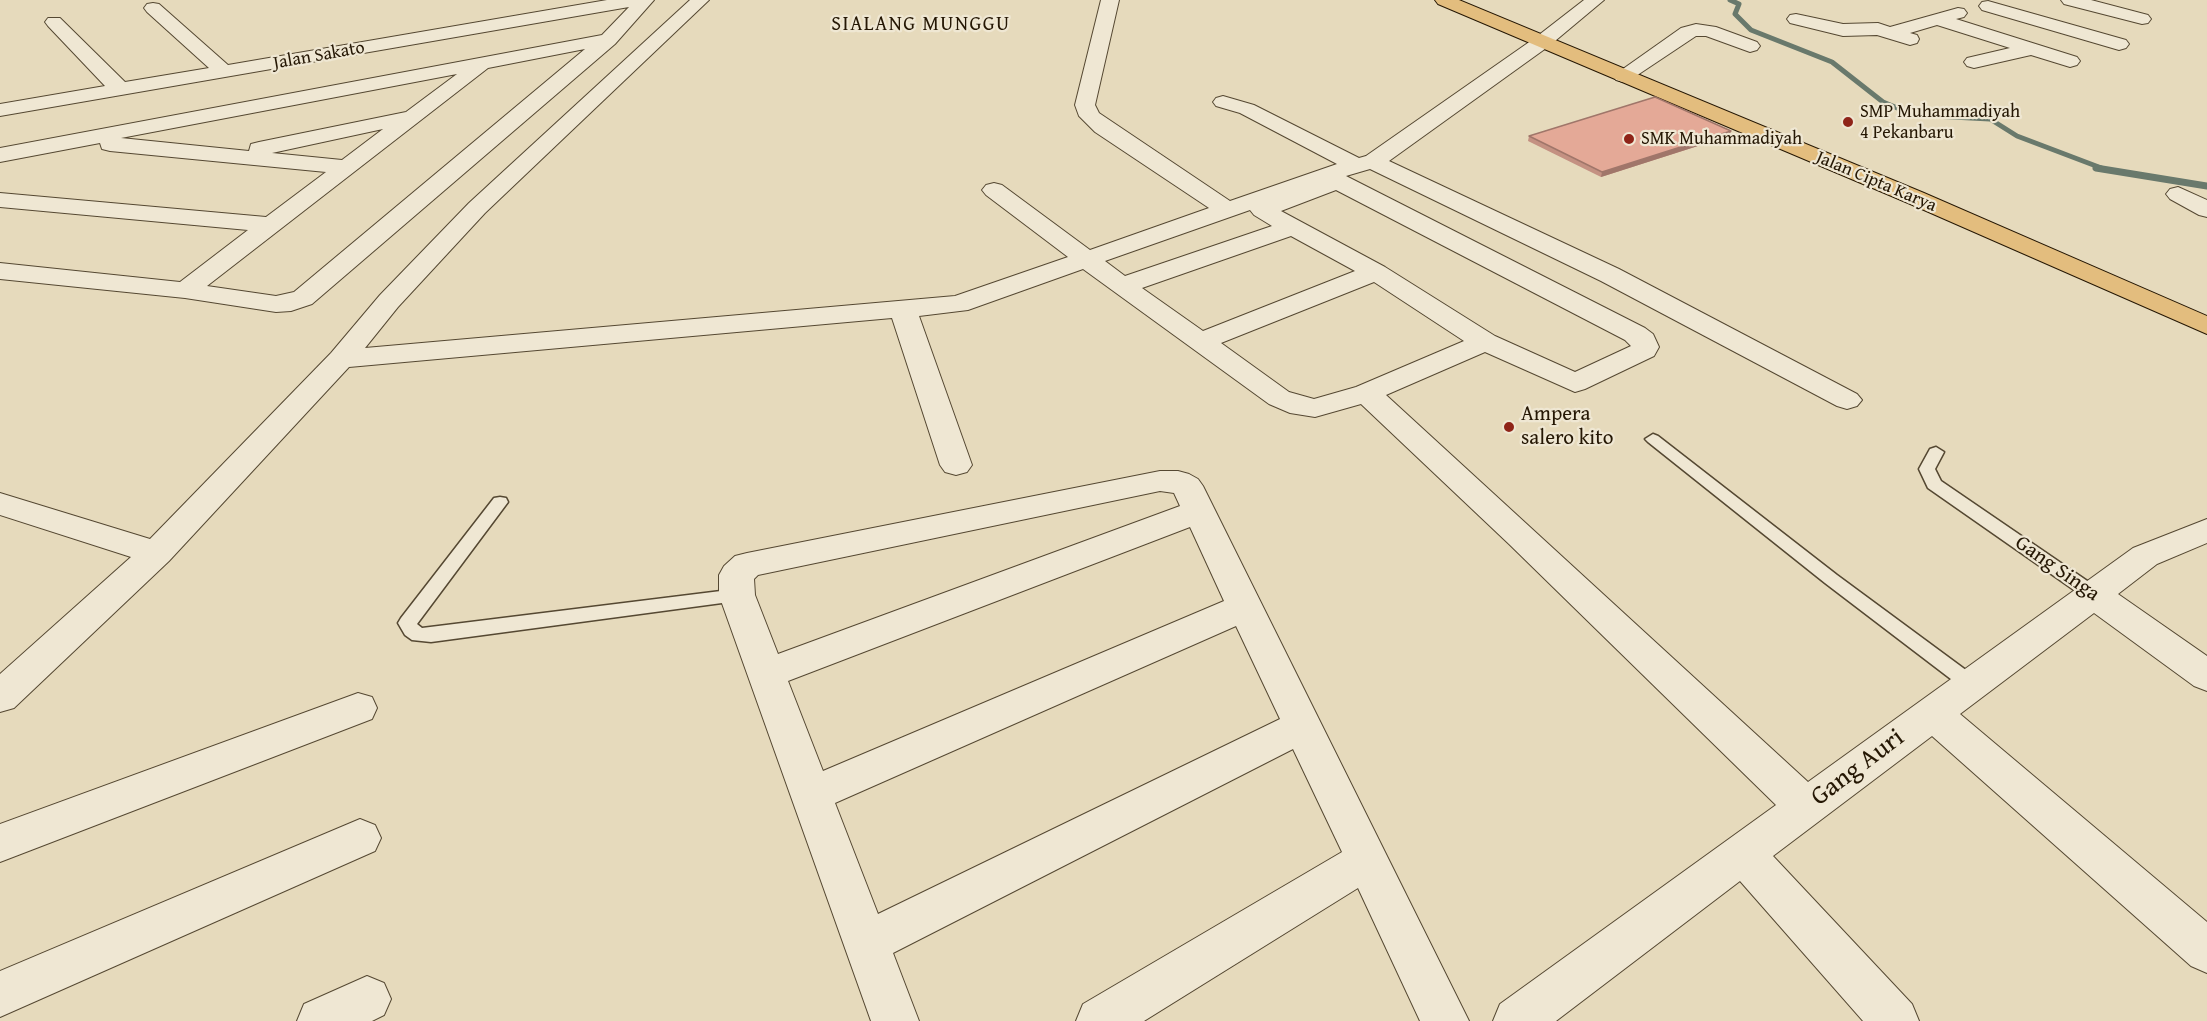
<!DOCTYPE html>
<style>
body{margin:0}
canvas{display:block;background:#e6dabc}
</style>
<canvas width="2207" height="1021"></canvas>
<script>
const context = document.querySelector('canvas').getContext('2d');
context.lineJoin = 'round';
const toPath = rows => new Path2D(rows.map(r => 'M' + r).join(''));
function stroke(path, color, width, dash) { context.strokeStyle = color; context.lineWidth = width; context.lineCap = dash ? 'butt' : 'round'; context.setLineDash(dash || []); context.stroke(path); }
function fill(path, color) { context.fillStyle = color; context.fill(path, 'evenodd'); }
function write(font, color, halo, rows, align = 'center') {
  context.font = font + ' "Gentium Book Plus",serif'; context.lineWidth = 4.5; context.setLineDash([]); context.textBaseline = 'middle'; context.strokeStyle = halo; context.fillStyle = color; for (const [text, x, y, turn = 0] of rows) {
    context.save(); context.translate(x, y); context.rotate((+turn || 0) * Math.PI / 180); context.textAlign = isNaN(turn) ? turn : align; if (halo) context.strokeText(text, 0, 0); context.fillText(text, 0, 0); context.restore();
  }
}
stroke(toPath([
 [1730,0,1739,4,1735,14,1751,30,1832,62,1883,102,1914,115,1990,119,2017,136,2104,169]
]), '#69796c', 5);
stroke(toPath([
 [2096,168,2207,186]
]), '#69796c', 7);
const lane = toPath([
 [1653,434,1658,436,1837,575,1978,679,1981,684,1978,689,1971,691,1964,689,1825,583,1648,442,1645,439,1653,434],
 [1936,447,1944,452,1935,469,1941,481,2099,589,2102,594,2099,599,2093,600,2087,599,1928,488,1919,469,1930,449,1936,447],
 [500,497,506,498,508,502,417,624,422,628,737,589,743,590,746,595,743,600,737,601,431,642,412,640,405,635,398,623,401,618,494,498,500,497]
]);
const street = toPath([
 [607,0,654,0,615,44,312,304,291,311,276,312,185,298,0,279,0,263,180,282,248,230,0,207,0,193,266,217,326,172,110,151,102,149,100,143,0,162,0,148,602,35,629,7,0,116,0,104,105,86,48,26,45,22,48,18,60,18,125,82,209,68,147,12,144,8,147,4,153,3,159,4,228,65,607,0],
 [585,49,294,292,276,296,207,286,488,68,585,49],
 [457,74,406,112,259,142,251,144,249,151,121,138,457,74],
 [383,129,342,160,272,153,383,129],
 [690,0,709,0,485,213,398,307,365,348,955,296,1068,257,986,195,982,190,986,185,994,183,1002,185,1090,250,1209,208,1095,132,1079,116,1075,105,1101,0,1119,0,1095,105,1099,113,1230,201,1337,164,1240,113,1216,106,1213,102,1216,98,1223,96,1254,105,1359,158,1366,156,1535,38,1584,0,1604,0,1549,46,1389,161,1619,269,1857,394,1862,400,1857,406,1847,409,1837,406,1601,281,1370,169,1346,176,1645,328,1653,334,1659,347,1654,356,1585,389,1575,392,1485,352,1386,395,1808,782,2133,548,2207,519,2207,543,2157,564,2118,594,2207,656,2207,691,2194,686,2094,613,1960,714,2207,922,2207,973,2191,966,1932,736,1773,856,1912,1004,1919,1021,1863,1021,1740,881,1556,1021,1493,1021,1500,1004,1776,805,1509,544,1361,404,1315,417,1290,413,1269,404,1083,269,968,310,919,316,972,465,967,472,956,475,945,472,940,465,892,318,349,367,169,561,14,708,0,712,0,674,131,557,0,515,0,493,150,539,331,353,380,295,469,203,690,0],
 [1336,190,1625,340,1631,346,1575,372,1495,336,1385,267,1281,211,1336,190],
 [1250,210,1254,215,1272,226,1125,276,1105,261,1250,210],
 [1291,236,1355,271,1203,331,1142,288,1291,236],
 [1374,282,1464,341,1356,387,1314,399,1289,392,1221,343,1374,282],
 [2061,0,2091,0,2148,15,2151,19,2148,23,2142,24,2064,4,2061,0],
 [1988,1,2126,40,2129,44,2126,48,2119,50,1982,10,1979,6,1982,2,1988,1],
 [1958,8,1964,9,1967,13,1964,17,1956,19,2077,57,2080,61,2077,65,2070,67,2031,55,1974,68,1967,66,1964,62,1967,58,2010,48,1937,25,1910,33,1917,35,1919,39,1917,43,1910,45,1877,35,1843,36,1790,23,1787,19,1790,15,1796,14,1843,24,1878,23,1890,27,1958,8],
 [1696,24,1716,27,1757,42,1760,46,1757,50,1750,52,1706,36,1696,36,1630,80,1623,82,1616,80,1613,76,1681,28,1696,24],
 [2178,187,2207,200,2207,217,2199,215,2170,199,2166,194,2170,189,2178,187],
 [1160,471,1178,471,1189,474,1198,479,1203,486,1469,1021,1420,1021,1358,888,1144,1021,1076,1021,1083,1004,1342,852,1293,749,893,953,919,1021,871,1021,719,595,719,575,724,566,735,556,747,553,1160,471],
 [1160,491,1174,493,1180,506,778,654,755,595,754,579,758,575,1160,491],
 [1190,527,1224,601,823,771,788,681,1190,527],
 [1236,626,1280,719,878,914,835,803,1236,626],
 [358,693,372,697,377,708,372,719,0,862,0,824,358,693],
 [360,819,375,825,381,838,375,851,0,1017,0,971,360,819],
 [367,976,384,983,391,999,384,1015,372,1021,297,1021,304,1004,367,976]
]);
const primary = toPath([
 [1435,0,1459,0,1924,193,2207,316,2207,334,1908,203,1438,4,1435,0]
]);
stroke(lane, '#554832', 3);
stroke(street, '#554832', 2);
stroke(primary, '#251704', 2);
fill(lane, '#efe7d3');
fill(street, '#efe7d3');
fill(primary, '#e3bd7e');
fill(toPath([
 [1731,131,1729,136,1601,177,1528,141,1529,136]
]), '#c49182');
fill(toPath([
 [1731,131,1729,136,1601,177,1602,172]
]), '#a0766a');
const building = toPath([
 [1655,97,1731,131,1602,172,1529,136,1655,97]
]);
fill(building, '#e4a997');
stroke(building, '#a0766a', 1.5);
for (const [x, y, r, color] of [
 [1848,122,6,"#8f2418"],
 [1629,139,6,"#8f2418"],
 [1509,427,6,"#8f2418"]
]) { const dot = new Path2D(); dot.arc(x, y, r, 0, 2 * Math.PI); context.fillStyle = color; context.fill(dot); stroke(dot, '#efe7d3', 2); }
write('18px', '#251704', '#efe7d3', [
 ["Jalan Sakato",319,56,-10],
 ["Jalan Cipta Karya",1876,182,23]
]);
write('18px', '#251704', '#efe7d3', [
 ["SMP Muhammadiyah",1860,112],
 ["4 Pekanbaru",1860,133],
 ["SMK Muhammadiyah",1641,139]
], 'left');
context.letterSpacing = '1.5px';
write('20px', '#251704', '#efe7d3', [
 ["SIALANG MUNGGU",921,25]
]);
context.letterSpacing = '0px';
write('21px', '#251704', '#efe7d3', [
 ["Ampera",1521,415],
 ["salero kito",1521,439]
], 'left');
write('21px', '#251704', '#efe7d3', [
 ["Gang Singa",2057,569,35]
]);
write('26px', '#251704', '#efe7d3', [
 ["Gang Auri",1858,768,-37]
]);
</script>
